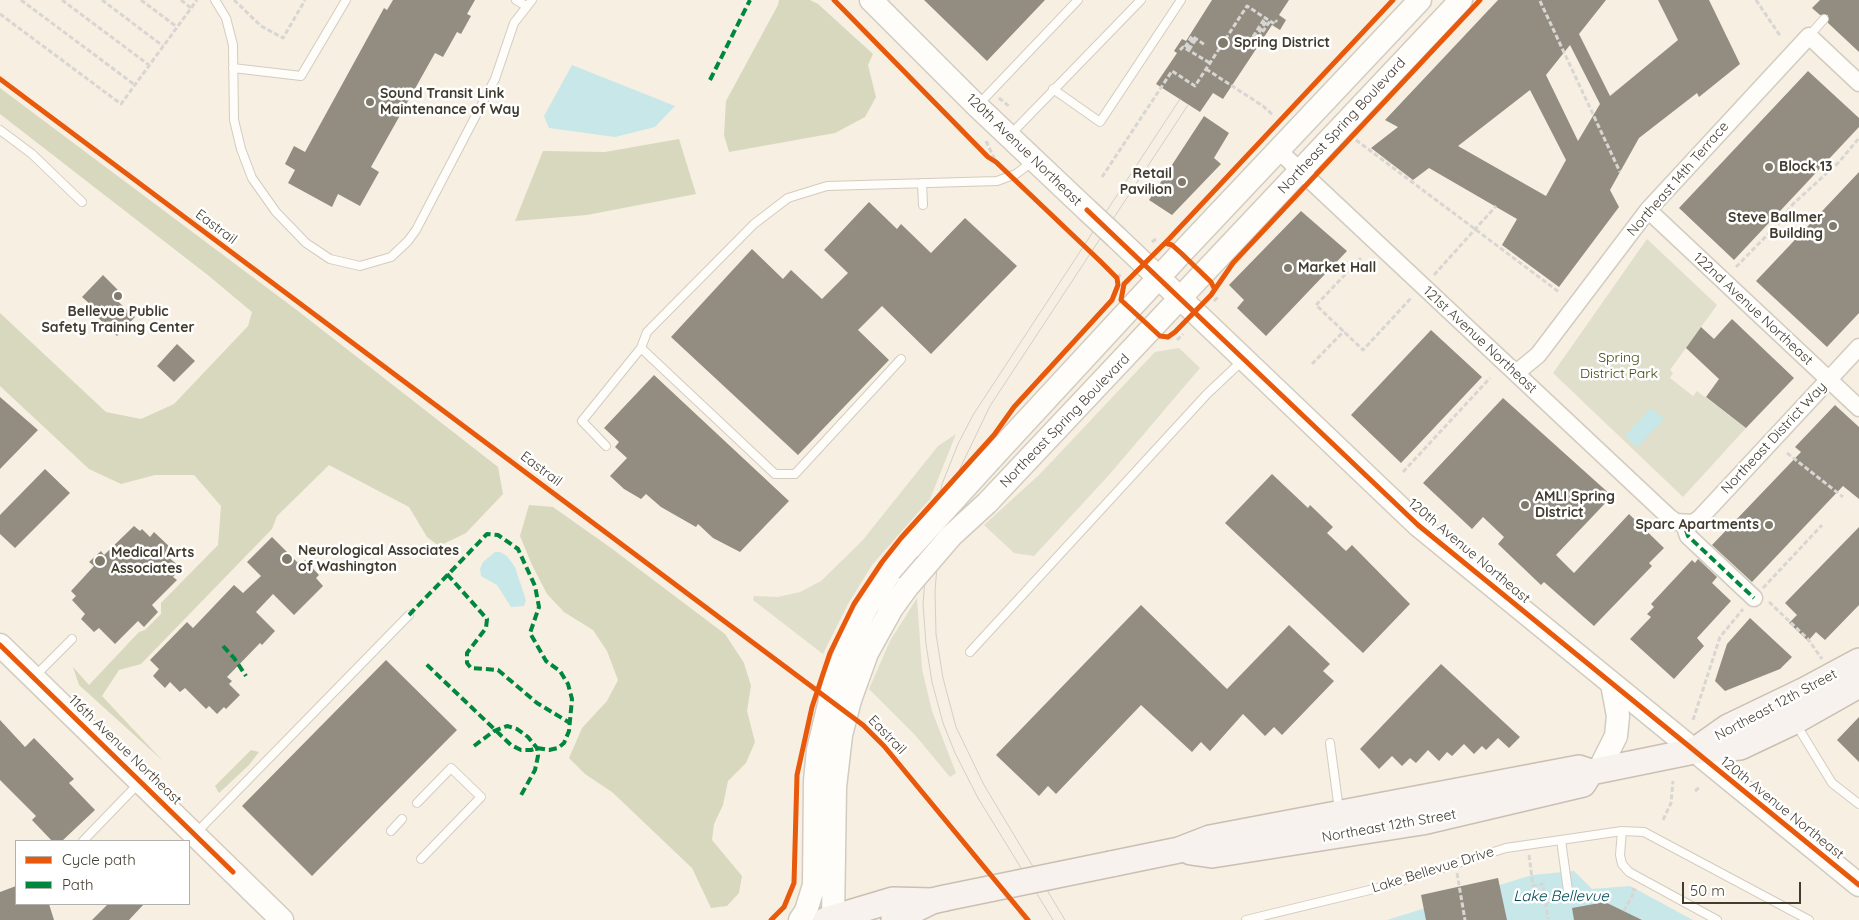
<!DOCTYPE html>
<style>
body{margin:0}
#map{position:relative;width:1859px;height:920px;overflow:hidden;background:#f7efe1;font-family:Quicksand,sans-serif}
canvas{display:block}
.legend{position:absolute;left:15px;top:840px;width:175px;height:65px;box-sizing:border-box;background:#fff;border:1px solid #b3b1ac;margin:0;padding:6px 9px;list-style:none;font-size:15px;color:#423c2f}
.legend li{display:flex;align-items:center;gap:10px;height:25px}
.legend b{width:25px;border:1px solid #b3b1ac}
.scale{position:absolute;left:1682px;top:882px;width:119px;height:22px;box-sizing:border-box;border:2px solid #423c2f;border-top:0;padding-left:6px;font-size:15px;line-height:18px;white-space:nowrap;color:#423c2f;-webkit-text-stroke:4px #fff;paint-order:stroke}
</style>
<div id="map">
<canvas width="1859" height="920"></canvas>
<ul class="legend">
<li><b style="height:6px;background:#e8590c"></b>Cycle path</li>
<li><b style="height:6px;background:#00873e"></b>Path</li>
</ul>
<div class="scale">50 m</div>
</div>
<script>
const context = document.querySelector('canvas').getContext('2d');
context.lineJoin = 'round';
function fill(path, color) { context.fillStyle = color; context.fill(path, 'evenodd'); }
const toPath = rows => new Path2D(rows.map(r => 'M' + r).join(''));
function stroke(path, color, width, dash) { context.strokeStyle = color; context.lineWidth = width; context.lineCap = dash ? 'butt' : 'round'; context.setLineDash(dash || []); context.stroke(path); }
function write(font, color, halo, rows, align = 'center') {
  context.font = font + ' Quicksand,sans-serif'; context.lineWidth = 5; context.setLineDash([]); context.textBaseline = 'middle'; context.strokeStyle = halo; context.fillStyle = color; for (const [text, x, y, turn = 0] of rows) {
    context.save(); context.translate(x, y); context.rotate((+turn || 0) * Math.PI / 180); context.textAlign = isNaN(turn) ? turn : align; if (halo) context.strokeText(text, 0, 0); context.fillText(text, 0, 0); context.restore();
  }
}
fill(toPath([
 [1647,239,1717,305,1670,370,1673,373,1670,378,1693,396,1697,391,1746,428,1683,497,1553,373],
 [1179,348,1200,368,1109,475,1034,556,1014,553,984,525,1040,474,1155,352],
 [956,434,930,499,872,565,848,604,823,654,753,600,754,596,778,597,800,592,821,581,862,541,938,446],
 [917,598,922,669,932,711,956,773,950,777,915,735,869,689,890,641]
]), '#dfdfcc');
fill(toPath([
 [779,0,810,0,818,4,873,54,868,65,876,97,865,117,835,133,729,152,724,135,726,101,778,5],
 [0,88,298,311,498,467,503,494,466,533,439,546,427,537,409,507,329,465,277,516,272,529,141,664,119,670,102,696,163,761,79,685,73,667,89,685,139,632,145,630,161,614,161,603,218,545,221,506,194,475,155,475,121,484,89,469,0,386,0,313,106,412,141,419,174,404,248,326,252,312,209,276,0,114],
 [679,139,696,194,587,215,515,221,543,151,605,152],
 [529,505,553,507,611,548,725,634,744,663,751,686,747,711,755,742,746,763,728,781,723,805,714,824,712,840,742,876,739,893,727,906,711,908,692,868,612,792,585,774,569,758,582,728,607,701,618,680,607,651,593,630,564,612,547,594,532,565,520,536],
 [251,750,259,752,249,765,219,793,215,786]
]), '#d7d8be');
fill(toPath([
 [572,65,675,106,655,127,615,137,549,128,544,116],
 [1651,408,1664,419,1637,447,1625,436],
 [495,552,500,552,507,556,515,567,526,600,524,606,511,607,497,585,481,576,480,569,483,562],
 [1574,871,1592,889,1630,886,1693,920,1387,920,1532,875]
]), '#c7e7e9');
fill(toPath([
 [393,0,475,0,467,14,471,16,461,34,457,32,443,57,435,53,371,167,379,172,360,206,338,194,332,207,288,183,295,170,285,164,294,146,305,152,384,8,387,10],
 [924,0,1045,0,987,61],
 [1212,0,1289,0,1279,15,1286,20,1280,30,1272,25,1223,99,1213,93,1200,112,1156,84,1177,53,1174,51,1182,39,1186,41],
 [1498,0,1606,0,1579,34,1610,96,1678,40,1658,0,1709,0,1740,64,1699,97,1697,93,1639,138,1610,190,1619,207,1559,287,1502,245,1517,219,1429,168,1413,180,1371,148,1398,127,1385,120],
 [1570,45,1600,104,1578,141,1546,75],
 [1530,90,1566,160,1546,196,1458,146],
 [1820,0,1859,0,1859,52,1828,23,1828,15,1820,15,1812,8],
 [1808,71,1859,118,1859,127,1734,260,1679,208],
 [1204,116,1229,133,1214,158,1221,164,1172,215,1149,200],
 [1859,172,1859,313,1827,347,1756,281],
 [869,202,897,229,901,224,931,253,965,218,1017,266,931,354,882,306,858,330,889,360,798,455,671,337,752,249,783,279,791,270,822,299,848,273,824,250],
 [1301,211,1347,251,1266,336,1237,308,1244,300,1229,285],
 [103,275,118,290,112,296,135,317,117,336,89,309,92,306,82,297],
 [1732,319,1794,378,1746,428,1706,397,1719,379,1686,348,1701,327,1714,339],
 [1431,330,1482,377,1401,463,1351,415],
 [177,344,195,361,174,382,157,366],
 [654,375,789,501,740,552,713,538,698,524,696,527,661,507,646,494,641,499,624,489,610,476,627,458,615,447,619,442,604,428],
 [0,397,38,430,0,469],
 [1503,398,1612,496,1556,555,1574,573,1629,514,1664,548,1649,563,1652,566,1594,626,1544,582,1541,585,1498,544,1504,537,1483,517,1472,529,1423,483],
 [1835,405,1859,427,1859,499,1843,486,1752,582,1712,545,1801,452,1795,447],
 [45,469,70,493,15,548,0,534,0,515],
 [1272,474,1308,508,1310,505,1333,527,1327,533,1346,551,1352,545,1410,604,1363,653,1225,523],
 [134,526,140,531,142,529,150,537,154,532,172,549,166,555,181,568,173,577,177,580,152,605,158,612,144,627,138,621,115,644,99,628,94,632,81,619,85,614,72,600,76,596,71,591,94,566,89,562,101,551,104,555],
 [1859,527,1859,605,1825,640,1816,632,1808,641,1789,623,1797,615,1785,603],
 [272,537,300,565,305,560,319,575,316,578,323,586,294,615,273,594,256,612,275,631,262,645,260,643,227,677,232,681,229,684,240,695,226,709,224,707,217,714,209,706,206,709,185,688,180,692,170,682,165,688,153,676,159,669,150,660,187,622,193,628,234,585,243,593,261,576,247,562],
 [1698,559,1717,577,1712,583,1731,601,1697,638,1704,646,1674,679,1630,639,1651,617,1647,614,1654,607,1651,604,1692,560,1695,563],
 [1141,605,1227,689,1289,625,1330,664,1323,671,1334,681,1282,735,1274,727,1265,736,1243,714,1210,751,1201,742,1192,752,1141,705,1056,794,1048,786,1039,796,996,755],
 [1750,618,1792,657,1780,669,1725,691,1715,681,1727,644],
 [386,660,457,730,312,876,242,806],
 [1441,664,1520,737,1509,748,1498,738,1486,750,1482,746,1474,754,1464,744,1452,756,1447,752,1439,761,1428,750,1416,763,1410,758,1402,766,1392,756,1379,769,1360,749],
 [1859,717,1859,762,1837,740],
 [0,720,25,747,34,738,74,779,69,783,95,810,62,841,52,841,32,820,36,816,0,780],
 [1498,878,1507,920,1426,920,1421,895],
 [16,886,16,904,49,904,54,920,0,920,0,892],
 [1605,902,1642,920,1574,920,1572,908],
 [108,904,144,904,129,920,92,920]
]), '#938d81');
const lane = toPath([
 [215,0,226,18,233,45,234,120,241,149,252,178,276,212,306,243,330,259,360,266,391,257,408,241,416,230,495,79,514,23,532,0],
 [516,0,526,6],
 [1809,36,1824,19],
 [233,68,301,76,346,0],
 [1053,89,1100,122,1181,0],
 [978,105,1078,0],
 [0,130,32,154,82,202],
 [1010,135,1141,0],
 [922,183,923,205],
 [901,359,795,474,775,474,641,348,647,332,754,224,788,198,827,186,997,181,1016,174,1032,162],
 [606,446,582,421,641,348],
 [970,652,1207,394,1242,361],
 [34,677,72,639],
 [1796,724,1832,783,1859,804],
 [1330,743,1339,810],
 [417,803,451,768,481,797,421,859],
 [391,831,402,819],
 [1622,831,1620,855,1622,864,1629,872,1717,920],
 [195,834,409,615],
 [1561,840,1569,898],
 [83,841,139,783],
 [1246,920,1382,887,1506,848,1622,831,1644,832,1809,920]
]);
const street = toPath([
 [1278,150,1669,517,1676,522,1693,523,1700,518,1859,347],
 [1648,210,1859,408],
 [1516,373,1538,355,1648,210,1809,36,1859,83],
 [1686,530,1688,536,1754,598]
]);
const secondary = toPath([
 [871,0,977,106,1087,210],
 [1116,237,1418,525,1859,885],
 [991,459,1186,248,1420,0],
 [987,503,1461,0],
 [0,645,282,920],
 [1599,770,1616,736,1618,716,1612,684],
 [800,920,806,911,814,885,815,781,818,750,835,679,853,634,867,607,887,577,911,547],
 [833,920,835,787,841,735,850,700,867,653,892,608,908,586]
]);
const primary = toPath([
 [1694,751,1728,727,1805,690,1859,661],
 [1191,852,1212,855,1422,822,1583,784,1590,773],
 [1111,864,1179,850,1210,838,1579,768,1591,772,1694,751,1740,747,1795,721,1859,685],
 [826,920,893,900,932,901,945,898],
 [894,920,930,902]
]);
stroke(lane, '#d2ccc0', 10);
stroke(street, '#d2ccc0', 19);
stroke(secondary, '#d2ccc0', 25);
stroke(primary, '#cabfb2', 28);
stroke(toPath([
 [21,0,135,85],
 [62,0,149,65],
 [102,0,163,46],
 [141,0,177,27],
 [181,0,191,8],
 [234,0,261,26,283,38,305,0],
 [1756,0,1781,37],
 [1540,1,1620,172],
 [0,14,121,104,197,0],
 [1242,39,1253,46,1270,21],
 [1249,43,1265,18],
 [1251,45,1267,20],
 [1185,47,1192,36,1205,45],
 [1187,49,1194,38],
 [1180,50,1183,47,1210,63],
 [1189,50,1196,39],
 [1206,69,1263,106,1273,115],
 [999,98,1010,107],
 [1356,140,1559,292],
 [986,141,996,162],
 [1102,177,1172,71,1195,86,1247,6,1273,23,1275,20,1277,22],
 [1152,242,1156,239],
 [1361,258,1316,305,1363,350,1412,297],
 [1736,267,1778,224,1793,204,1839,162,1859,138],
 [1434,275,1496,206],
 [1117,278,1121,274],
 [1214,301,1219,296],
 [1177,340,1183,334],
 [1312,364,1344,331],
 [1787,453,1843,497],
 [1403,472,1490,378],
 [1763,588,1822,525],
 [1769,602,1808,639,1822,659],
 [1693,720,1720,637,1743,609],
 [1695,791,1700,787],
 [1663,820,1671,803,1673,781],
 [1529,855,1533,886,1543,884,1548,919],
 [1457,873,1465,920],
 [1624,911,1635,890,1632,889]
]), '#d8d6d3', 3, [5, 2.5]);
stroke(lane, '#fefdfa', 8);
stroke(street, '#fefdfa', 16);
stroke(secondary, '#fefdfa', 22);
stroke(primary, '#f7f2ed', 25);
stroke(toPath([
 [1053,920,978,798,955,753,943,723,932,682,926,644,923,604,927,556,942,484,958,444,973,415,1180,99],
 [1065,920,984,785,956,727,943,678,936,634,935,591,938,554,954,481,990,406,1188,105]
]), '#d1cfca', 1);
const secondaryBridge = toPath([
 [1087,210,1116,237],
 [911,547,991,459],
 [908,586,951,536,987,503]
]);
const primaryBridge = toPath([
 [945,898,1111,864]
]);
stroke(secondaryBridge, '#d2ccc0', 25, []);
stroke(primaryBridge, '#cabfb2', 28, []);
stroke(secondaryBridge, '#fefdfa', 22);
stroke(primaryBridge, '#f7f2ed', 25);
stroke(toPath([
 [710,80,750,0],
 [1686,530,1688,536,1754,598],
 [447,574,487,619,486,628,467,653,467,663,471,668,498,670,537,703,570,723],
 [409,615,487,534,498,535,518,549,535,586,539,607,530,633,546,661,560,671,568,684,572,699,569,731,564,743,558,748,549,750,537,748,531,750,521,750,511,745,424,662],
 [223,646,234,658,246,676],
 [474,746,494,731,507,726,517,729,528,737,537,748,538,756,535,770,520,797]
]), '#00873e', 4, [8, 4]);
stroke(toPath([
 [0,79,863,725,884,746,1028,920],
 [1087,210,1418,525,1859,885],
 [1165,243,1172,245,1181,253,1211,282,1214,288],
 [1168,337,1160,336,1121,300,1124,284,1169,239,1393,0],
 [1168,337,1175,332,1211,295,1233,263,1480,0],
 [0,645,233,872],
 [771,920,784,907,794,883,797,775,812,707,830,653,854,604,882,562,901,538,994,435,1014,407,1112,300,1118,285,1117,278,1100,261,996,162,988,157,834,0]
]), '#e8590c', 5);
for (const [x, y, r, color] of [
 [1223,43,6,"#817b6d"],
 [370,102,5,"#817b6d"],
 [1769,167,5,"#817b6d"],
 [1182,182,5,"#817b6d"],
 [1833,226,5,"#817b6d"],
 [1288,268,5,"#817b6d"],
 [118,296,5,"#817b6d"],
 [1525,505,5,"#817b6d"],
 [1769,525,5,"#817b6d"],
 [287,559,6,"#817b6d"],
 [100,561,6,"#817b6d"]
]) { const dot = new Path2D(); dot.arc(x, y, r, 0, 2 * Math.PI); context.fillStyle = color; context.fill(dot); stroke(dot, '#fff', 2); }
write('bold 14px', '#423c2f', '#fff', [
 ["Spring District",1234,43],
 ["Sound Transit Link",380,94],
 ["Maintenance of Way",380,110],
 ["Block 13",1779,167],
 ["Retail",1172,174,"right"],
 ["Pavilion",1172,190,"right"],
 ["Steve Ballmer",1823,218,"right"],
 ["Building",1823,234,"right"],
 ["Market Hall",1298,268],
 ["Bellevue Public",118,312,"center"],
 ["Safety Training Center",118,328,"center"],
 ["AMLI Spring",1535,497],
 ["DIstrict",1535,513],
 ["Sparc Apartments",1759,525,"right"],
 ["Neurological Associates",298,551],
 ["of Washington",298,567],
 ["Medical Arts",111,553],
 ["Associates",111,569]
], 'left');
write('14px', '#423c2f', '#fff', [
 ["Northeast Spring Boulevard",1342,126,-47],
 ["120th Avenue Northeast",1024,150,44],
 ["Northeast 14th Terrace",1678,179,-49],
 ["Eastrail",216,227,37],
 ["122nd Avenue Northeast",1753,309,43],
 ["121st Avenue Northeast",1480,340,43],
 ["Northeast Spring Boulevard",1065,421,-46],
 ["Northeast District Way",1774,438,-47],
 ["Eastrail",541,469,37],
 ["120th Avenue Northeast",1469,551,40],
 ["Northeast 12th Street",1776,705,-28],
 ["Eastrail",887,735,46],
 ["116th Avenue Northeast",125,750,44],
 ["120th Avenue Northeast",1782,808,39],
 ["Northeast 12th Street",1389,826,-10],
 ["Lake Bellevue Drive",1433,870,-17]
]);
write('14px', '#3e480b', '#fff', [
 ["Spring",1619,358],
 ["District Park",1619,374]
]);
write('italic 15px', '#014b56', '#fff', [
 ["Lake Bellevue",1561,896]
]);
</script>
